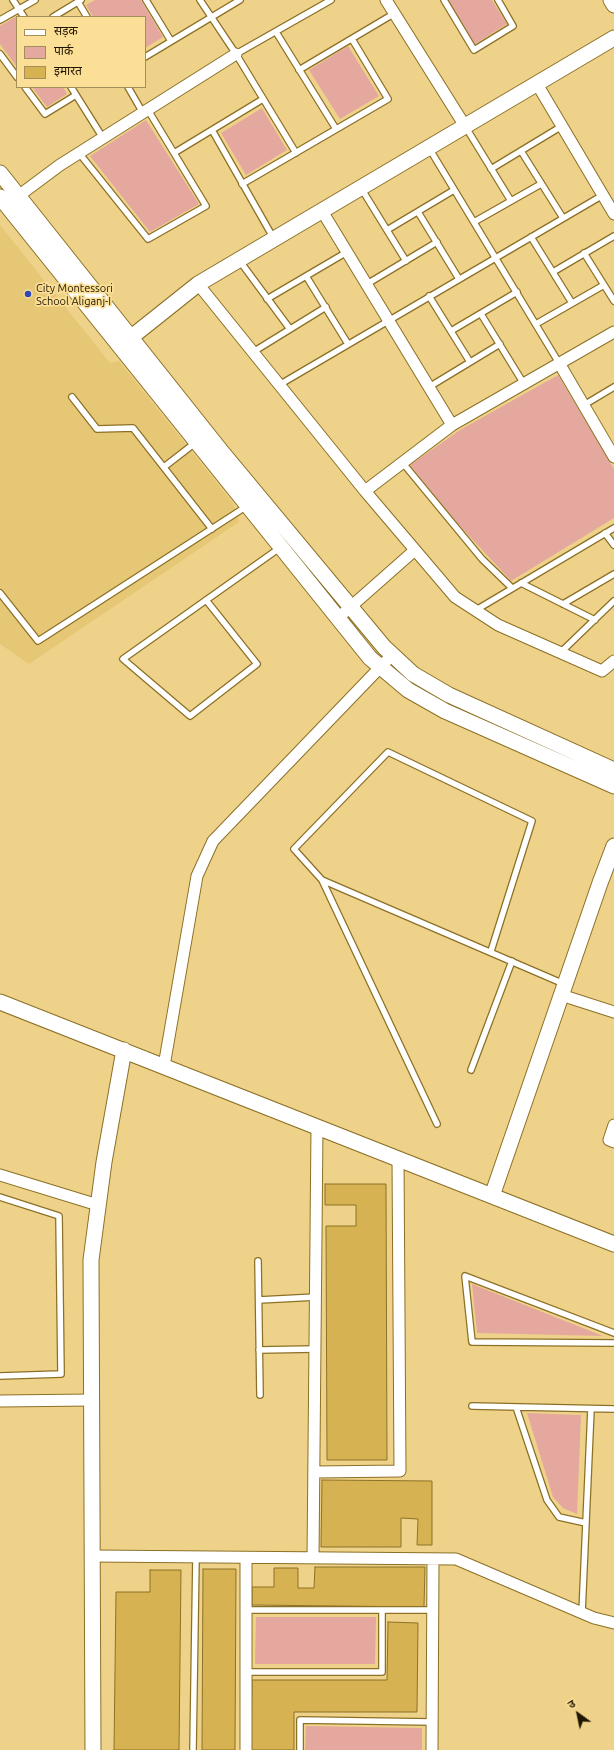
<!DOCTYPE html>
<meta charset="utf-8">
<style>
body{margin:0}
#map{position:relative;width:614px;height:1750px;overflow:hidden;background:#eed289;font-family:Ubuntu,"Noto Sans Devanagari",sans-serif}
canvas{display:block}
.legend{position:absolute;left:16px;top:16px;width:130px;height:72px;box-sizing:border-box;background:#fcdf96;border:1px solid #a48e5a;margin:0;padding:5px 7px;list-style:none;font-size:12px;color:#201500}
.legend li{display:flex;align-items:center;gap:8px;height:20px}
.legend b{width:20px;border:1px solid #a48e5a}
.north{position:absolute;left:558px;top:1694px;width:40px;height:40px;-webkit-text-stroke:3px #fcdf96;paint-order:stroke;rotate:327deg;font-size:11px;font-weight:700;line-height:16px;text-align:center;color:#201500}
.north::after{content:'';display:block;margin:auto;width:14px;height:18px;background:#201500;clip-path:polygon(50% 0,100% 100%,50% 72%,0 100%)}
</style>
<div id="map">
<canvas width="614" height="1750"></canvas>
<ul class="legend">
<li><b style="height:5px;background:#fff"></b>सड़क</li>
<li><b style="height:11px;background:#e5a89e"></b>पार्क</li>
<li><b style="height:11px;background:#d6b252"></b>इमारत</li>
</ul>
<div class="north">उ</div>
</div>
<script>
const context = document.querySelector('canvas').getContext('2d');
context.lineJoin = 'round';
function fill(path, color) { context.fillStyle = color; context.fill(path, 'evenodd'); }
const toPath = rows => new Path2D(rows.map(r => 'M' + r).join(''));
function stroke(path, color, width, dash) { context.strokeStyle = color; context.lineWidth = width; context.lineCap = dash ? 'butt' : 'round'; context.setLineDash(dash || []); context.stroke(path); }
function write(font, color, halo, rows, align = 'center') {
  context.font = font + ' Ubuntu,sans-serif'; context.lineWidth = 3.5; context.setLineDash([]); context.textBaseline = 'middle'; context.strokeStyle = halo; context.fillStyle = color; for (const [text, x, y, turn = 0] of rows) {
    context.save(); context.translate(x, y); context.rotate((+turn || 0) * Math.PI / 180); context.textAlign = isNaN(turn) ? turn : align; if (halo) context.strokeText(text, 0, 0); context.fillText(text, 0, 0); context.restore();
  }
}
fill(toPath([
 [0,225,110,363,119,361,233,503,239,522,29,664,0,644]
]), '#e6c775');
fill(toPath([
 [95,0,141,0,163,37,145,48,145,17,93,17,86,5],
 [448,0,492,0,507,24,475,44],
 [17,16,18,17,17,67,0,44,0,26],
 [348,46,379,96,340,119,309,70],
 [32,87,63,87,67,94,47,107],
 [262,108,287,150,246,175,221,133],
 [146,120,199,204,150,232,90,156],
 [558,375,614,469,614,518,511,581,457,523,410,465,460,430],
 [472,1284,603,1336,477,1333],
 [527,1413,581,1415,577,1514,563,1508,553,1497],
 [256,1617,376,1617,375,1664,255,1664],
 [306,1726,422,1728,422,1750,305,1750]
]), '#e5a89e');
const building = toPath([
 [325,1184,386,1184,387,1460,327,1460,326,1226,356,1226,356,1205,325,1205,325,1184],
 [322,1480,432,1481,432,1545,417,1545,418,1519,401,1518,401,1547,321,1547,322,1480],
 [315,1567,425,1567,424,1607,252,1605,252,1587,274,1587,274,1568,298,1568,298,1588,314,1588,315,1567],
 [203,1569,236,1569,235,1750,202,1750,203,1569],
 [150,1570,181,1570,179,1750,114,1750,116,1592,150,1592,150,1570],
 [388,1622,418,1623,417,1712,294,1712,294,1750,251,1750,252,1680,387,1680,388,1622]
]);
fill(building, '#d6b252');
stroke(building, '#8c7227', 1);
const lane = toPath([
 [13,0,24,17],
 [146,0,171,41],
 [200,0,236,54,296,153],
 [444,0,474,50,513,26,498,0],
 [78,2,87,17],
 [53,17,81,0],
 [0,20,35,0],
 [276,32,336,129],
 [0,54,17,77],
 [236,54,331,0],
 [145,57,240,0],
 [299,70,395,13],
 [25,87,45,114,76,95],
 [71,87,103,138],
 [128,87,143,113],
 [465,126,511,201],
 [212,130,274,239],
 [429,148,559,363],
 [521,151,563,218],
 [79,153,148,239,206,206,148,110],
 [174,153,263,99],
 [491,169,562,126],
 [242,184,388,99,352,39],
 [361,188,406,261],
 [418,212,459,279],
 [474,222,541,184],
 [387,230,454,190],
 [531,237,572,303],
 [584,253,614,301],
 [239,260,290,329],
 [553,272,614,236],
 [306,276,348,344],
 [367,284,437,242],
 [429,296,470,362],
 [267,299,347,252],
 [481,314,524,384],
 [536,324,604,285],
 [451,331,517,292],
 [253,352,326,307],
 [279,385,603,195],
 [429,387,500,344],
 [72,397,97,429,133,428,212,529],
 [584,405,614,387],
 [402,462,482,559,512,588],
 [164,467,195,443],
 [605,533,614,545],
 [521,583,595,620],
 [0,593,38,641,247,506],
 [206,600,257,664,190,716,123,659,281,547],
 [563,604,614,574],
 [476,610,614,528],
 [560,653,614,601],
 [322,880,437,1124],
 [491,951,532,821,388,752,294,849,322,880,564,984],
 [471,1070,512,961],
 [0,1197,59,1216,61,1374,0,1376],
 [258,1261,260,1395],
 [259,1300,316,1297],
 [614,1333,465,1276,472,1342,614,1343],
 [259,1350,315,1349],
 [472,1406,614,1409],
 [516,1407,547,1500,559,1517,586,1523],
 [246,1610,432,1610],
 [582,1613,591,1409],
 [246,1672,382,1672,382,1610],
 [193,1750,196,1557],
 [300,1750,300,1720,432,1722]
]);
const street = toPath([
 [386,0,465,126],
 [537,84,614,214],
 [13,200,60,165,236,54],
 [322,211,452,425],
 [198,284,365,491,455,597,498,625,602,671,614,661],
 [559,363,614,457],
 [365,491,452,425,614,332],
 [338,618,415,550],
 [561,995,614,1012],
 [164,1066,197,876,213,841,392,655],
 [614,1125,609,1140,614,1142],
 [0,1175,98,1205],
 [0,1401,92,1400],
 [314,1472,400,1471,398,1158],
 [93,1556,456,1559,594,1618,614,1623],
 [313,1558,317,1127],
 [246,1750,246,1558],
 [432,1750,433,1559]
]);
const secondary = toPath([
 [611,0,614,5],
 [0,173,221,451,384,647,413,674,449,695,614,770],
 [0,197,370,658,408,690,445,711,614,786],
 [124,343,198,284,614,38],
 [0,1002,614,1244],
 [492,1196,600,883,614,846],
 [93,1750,91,1260,104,1162,124,1050]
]);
stroke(lane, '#8b7026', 8);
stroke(street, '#8b7026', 13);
stroke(secondary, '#8b7026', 17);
stroke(lane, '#fff', 5.5);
stroke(street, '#fff', 11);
stroke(secondary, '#fff', 15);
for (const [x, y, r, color] of [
 [28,294,4,"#3047b8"]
]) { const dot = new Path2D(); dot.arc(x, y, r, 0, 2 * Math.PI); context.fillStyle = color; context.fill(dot); stroke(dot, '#fcdf96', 1.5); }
write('11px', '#201500', '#fcdf96', [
 ["City Montessori",36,288],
 ["School Aliganj-I",36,301]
], 'left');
</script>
